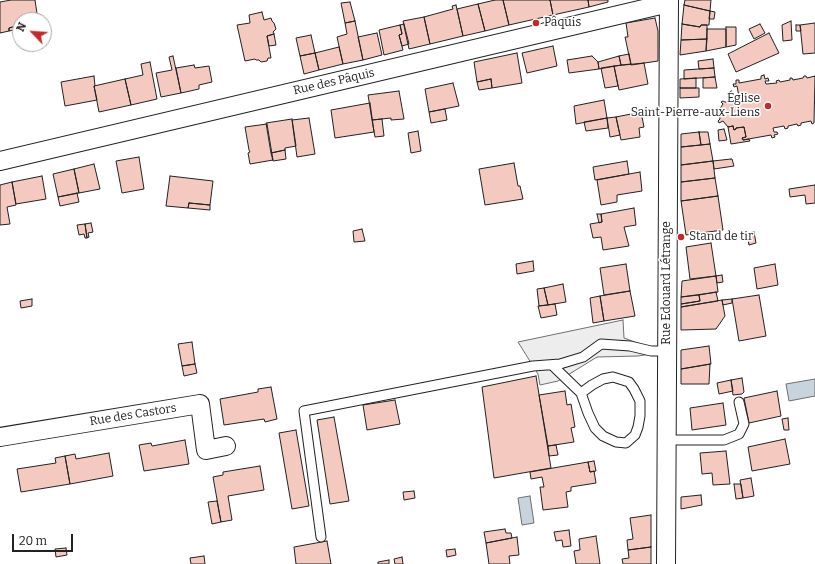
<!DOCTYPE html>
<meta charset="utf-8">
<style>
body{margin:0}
#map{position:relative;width:815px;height:564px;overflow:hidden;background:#fff;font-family:Bitter,serif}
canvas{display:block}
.north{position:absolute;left:12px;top:12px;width:40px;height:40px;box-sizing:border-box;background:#fff;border:1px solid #a7a7a7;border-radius:50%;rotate:295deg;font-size:11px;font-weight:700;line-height:16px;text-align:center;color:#222}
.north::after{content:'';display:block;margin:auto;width:14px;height:18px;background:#c62828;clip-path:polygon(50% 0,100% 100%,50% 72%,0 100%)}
.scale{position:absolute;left:12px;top:534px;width:61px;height:18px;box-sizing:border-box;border:2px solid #222;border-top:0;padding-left:5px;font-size:12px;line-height:14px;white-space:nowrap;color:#222;-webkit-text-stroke:3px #fff;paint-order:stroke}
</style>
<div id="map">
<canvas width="815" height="564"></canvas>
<div class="north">N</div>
<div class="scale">20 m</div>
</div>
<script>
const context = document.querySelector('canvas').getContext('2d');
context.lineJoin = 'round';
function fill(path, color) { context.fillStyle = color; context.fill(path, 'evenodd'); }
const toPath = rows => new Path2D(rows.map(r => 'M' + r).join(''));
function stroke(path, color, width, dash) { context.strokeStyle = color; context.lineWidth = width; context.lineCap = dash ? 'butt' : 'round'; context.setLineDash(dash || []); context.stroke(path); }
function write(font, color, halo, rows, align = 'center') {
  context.font = font + ' Bitter,serif'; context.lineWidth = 3; context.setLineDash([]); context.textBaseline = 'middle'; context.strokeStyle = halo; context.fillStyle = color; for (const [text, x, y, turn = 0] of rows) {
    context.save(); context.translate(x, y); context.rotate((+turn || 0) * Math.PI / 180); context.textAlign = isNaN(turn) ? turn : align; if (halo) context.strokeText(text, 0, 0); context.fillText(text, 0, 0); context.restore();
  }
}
const parking = toPath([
 [623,320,624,338,651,348,651,354,638,356,597,357,558,381,540,385,538,374,518,342,623,320]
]);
fill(parking, '#ededed');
stroke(parking, '#6f6f6f', 1);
const water = toPath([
 [815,379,815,396,789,401,786,384,815,379],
 [530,496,534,523,522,525,518,498,530,496]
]);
fill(water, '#c7d3dd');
stroke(water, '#6f6f6f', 1);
const building = toPath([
 [11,0,35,0,38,20,20,20,20,25,9,28,9,31,0,33,0,2,11,0],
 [495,0,503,0,509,25,485,31,478,4,495,0],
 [503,0,550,0,553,15,509,25,503,0],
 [550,0,588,0,589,7,553,15,550,0],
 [588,0,608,0,608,2,589,7,588,0],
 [685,0,711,0,710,11,684,5,685,0],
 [350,2,355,21,345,23,341,3,350,2],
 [478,4,485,31,463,36,457,9,478,4],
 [456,5,463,36,430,44,424,17,453,9,452,6,456,5],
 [684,5,710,11,709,25,701,25,700,27,682,24,684,5],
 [710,11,715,12,714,19,709,19,710,11],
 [262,12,264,20,271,18,272,21,274,23,276,29,273,32,274,34,267,36,271,58,268,58,267,61,261,62,259,60,256,60,255,59,245,61,237,25,250,23,249,15,262,12],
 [424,17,430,44,409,49,403,21,424,17],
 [655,18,658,31,658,61,631,65,625,37,628,37,626,23,655,18],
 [355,21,363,60,343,64,337,37,347,34,345,23,355,21],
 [791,21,792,40,783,41,782,25,791,21],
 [815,23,815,53,803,54,800,25,815,23],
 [404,24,409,44,402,46,399,35,402,34,400,25,404,24],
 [682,24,700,27,701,25,707,25,707,39,681,40,682,24],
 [760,24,765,33,754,39,749,29,760,24],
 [20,25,20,29,9,31,9,28,20,25],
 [400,25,402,34,399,35,403,50,384,55,379,30,400,25],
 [796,25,800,25,801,31,796,31,796,25],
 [726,27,736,27,736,45,726,47,726,27],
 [707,29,726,29,726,47,706,51,707,29],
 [377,33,382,55,363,60,358,37,377,33],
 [769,33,779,53,736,72,728,54,769,33],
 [274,34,276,45,269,46,267,36,274,34],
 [311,35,315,53,300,56,296,38,311,35],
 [707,39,706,51,680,55,681,40,707,39],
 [553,46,557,66,527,73,522,53,553,46],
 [339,47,343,64,319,70,315,53,339,47],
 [315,53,319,70,304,74,300,56,315,53],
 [517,53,522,83,492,88,491,79,477,82,474,62,517,53],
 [629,54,631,64,621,65,619,56,629,54],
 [173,56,181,93,161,97,156,73,172,70,169,57,173,56],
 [592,56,598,62,599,69,569,73,567,60,592,56],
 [619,56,621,65,599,69,598,62,619,56],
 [713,59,714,68,699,69,698,61,713,59],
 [150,62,157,99,131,105,125,79,143,75,141,64,150,62],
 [644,63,648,84,619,90,614,66,644,63],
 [194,65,195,68,209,66,212,82,199,85,199,89,181,93,176,68,194,65],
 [614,66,618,86,605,88,601,68,614,66],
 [714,68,715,77,684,79,684,70,714,68],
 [764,75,765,79,768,78,769,81,765,81,766,84,777,83,776,81,779,80,780,82,790,80,790,78,792,78,793,80,803,78,804,76,806,76,807,78,815,76,814,123,812,124,811,121,801,123,801,125,798,126,797,124,788,126,788,128,785,129,784,126,773,128,774,132,777,132,778,134,774,135,775,137,772,138,771,135,743,140,742,138,746,137,744,127,736,128,736,129,734,130,733,126,728,127,723,121,719,123,718,121,720,119,719,113,715,112,716,108,719,110,723,104,721,102,723,101,725,102,728,102,728,97,730,97,731,99,739,97,737,86,734,87,733,84,736,84,736,80,739,80,739,83,761,79,761,76,764,75],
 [94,76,95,86,94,86,97,100,65,106,61,82,94,76],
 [715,77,717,88,703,88,703,78,715,77],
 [696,78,696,88,680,88,680,79,696,78],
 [125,79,131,105,99,112,94,86,125,79],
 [491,79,492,88,479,90,477,82,491,79],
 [453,83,459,106,429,112,425,89,453,83],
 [680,88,699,88,699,97,680,98,680,88],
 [399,91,404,119,391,120,391,118,372,120,368,95,399,91],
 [604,100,607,118,576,124,574,106,604,100],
 [370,103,374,132,335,138,331,110,370,103],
 [445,109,447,120,431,123,429,112,445,109],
 [641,112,644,127,639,128,640,137,621,140,616,117,641,112],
 [616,117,620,135,610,137,607,118,616,117],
 [309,118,315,154,297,157,292,120,309,118],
 [607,118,608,128,586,131,584,122,607,118],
 [292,119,296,146,285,148,285,150,271,153,266,123,292,119],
 [382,119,384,136,375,137,372,120,382,119],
 [267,124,273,160,250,164,248,153,250,152,249,150,245,127,267,124],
 [733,126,734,130,736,129,736,128,744,127,746,137,742,138,743,140,749,139,750,141,731,144,728,127,733,126],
 [724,129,727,140,719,141,718,130,724,129],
 [418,131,421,151,411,153,408,133,418,131],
 [699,132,708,132,710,144,701,145,699,132],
 [699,132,701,145,681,147,681,134,699,132],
 [710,144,713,161,681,165,681,147,710,144],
 [285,150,286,159,273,161,271,153,285,150],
 [139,157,144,189,122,193,116,161,139,157],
 [731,159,732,159,734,166,714,169,713,161,731,159],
 [627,161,629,174,595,180,593,167,627,161],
 [713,161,715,178,681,182,681,165,713,161],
 [514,163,518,186,520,186,523,199,485,205,479,169,514,163],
 [94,164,100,189,79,193,74,169,94,164],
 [74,169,79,193,58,197,53,174,74,169],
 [640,172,642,191,617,195,617,202,601,205,597,180,640,172],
 [42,176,46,199,16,204,12,182,42,176],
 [170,176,213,181,210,205,189,203,188,208,166,206,170,176],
 [715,178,718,196,681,201,681,182,715,178],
 [12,182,16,205,7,207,10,224,0,225,0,185,12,182],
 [815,185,815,203,806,204,805,195,790,197,789,189,815,185],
 [77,193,79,202,60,206,58,197,77,193],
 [718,196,723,230,686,235,681,201,718,196],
 [189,203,210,205,210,210,188,208,189,203],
 [634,208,636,225,624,227,629,246,603,250,601,237,593,238,590,224,602,222,601,214,634,208],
 [597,214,601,214,602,222,599,223,597,214],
 [91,223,93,232,88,233,89,237,87,238,85,224,91,223],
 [85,224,87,238,85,238,84,234,79,235,77,225,85,224],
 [362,229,365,241,354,242,353,231,362,229],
 [754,232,756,243,749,245,747,233,754,232],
 [711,243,716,276,690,279,686,247,711,243],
 [533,261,534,271,517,274,516,264,533,261],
 [626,264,630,291,604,295,600,268,626,264],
 [775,264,778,285,757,289,754,268,775,264],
 [722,275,723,282,717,283,716,276,722,275],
 [716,276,718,292,681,297,682,281,716,276],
 [563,284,566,302,548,305,544,288,563,284],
 [544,288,548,305,539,306,537,289,544,288],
 [630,291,635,316,604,321,600,296,630,291],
 [716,292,718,301,681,307,681,304,700,301,699,295,716,292],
 [699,295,700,301,681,304,681,297,699,295],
 [759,295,766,336,739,341,732,299,759,295],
 [600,296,604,321,593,323,590,298,600,296],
 [32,299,32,306,21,308,20,301,32,299],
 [732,299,732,303,723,305,722,300,732,299],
 [722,300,725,316,716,329,681,330,681,307,722,300],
 [555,304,557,315,541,318,538,306,555,304],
 [192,342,195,364,182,366,178,344,192,342],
 [709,346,711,364,681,369,681,350,709,346],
 [195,364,197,373,184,376,182,366,195,364],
 [710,364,709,384,681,384,681,369,710,364],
 [536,376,551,468,494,478,482,387,536,376],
 [742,378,744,392,742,394,733,395,731,380,742,378],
 [731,380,733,391,719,394,717,383,731,380],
 [271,387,277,419,265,422,264,419,224,425,220,399,258,392,258,389,271,387],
 [565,391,567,405,571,404,575,427,571,428,574,442,548,446,539,395,565,391],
 [777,391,781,416,749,423,744,398,777,391],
 [395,400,400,424,367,430,363,405,395,400],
 [723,403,726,425,692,430,690,408,723,403],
 [334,417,349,501,330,504,317,420,334,417],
 [788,418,789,430,784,430,782,419,788,418],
 [296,430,309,506,292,509,279,433,296,430],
 [785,439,790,464,752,471,748,447,785,439],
 [185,440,189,464,144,471,139,445,151,443,152,446,185,440],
 [556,445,558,455,549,456,548,446,556,445],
 [726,451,730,484,713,485,712,473,702,474,700,453,726,451],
 [109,453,113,476,70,484,65,456,75,454,76,459,109,453],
 [65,456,70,484,21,492,17,469,56,463,55,458,65,456],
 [594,461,596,471,590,472,588,462,594,461],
 [588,462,590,472,594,471,596,483,571,487,571,491,566,492,568,507,543,510,540,487,544,487,542,477,531,479,530,472,588,462],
 [260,466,264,490,228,496,232,520,221,522,213,477,223,475,223,472,260,466],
 [751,478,754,496,743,498,740,480,751,478],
 [734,484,741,484,743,498,736,499,734,484],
 [414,491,415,498,404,500,403,492,414,491],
 [701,495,702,505,681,509,681,497,701,495],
 [217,501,221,522,212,524,208,502,217,501],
 [651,515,651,547,628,550,627,540,633,539,630,518,651,515],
 [505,529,506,533,511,533,512,538,486,543,484,532,505,529],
 [569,530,571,546,563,547,562,540,556,541,554,532,569,530],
 [596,536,600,564,576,564,574,551,580,550,579,539,596,536],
 [517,537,519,555,509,556,510,564,489,564,486,543,517,537],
 [327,541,331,564,296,564,294,547,327,541],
 [651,547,651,564,623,564,622,559,629,558,628,550,651,547],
 [66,548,67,555,56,557,55,549,66,548],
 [455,549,456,555,447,557,446,550,455,549],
 [204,556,205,564,191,564,190,558,204,556],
 [402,557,403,564,395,564,394,559,402,557],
 [389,560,389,564,378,564,378,562,389,560]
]);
fill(building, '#f3c9c0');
stroke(building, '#222', 1);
const lane = toPath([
 [552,365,581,393,592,385,603,379,613,377,629,382,634,389,640,401,640,416,638,427,635,435,626,443,616,442,603,436,595,428,588,413,581,393],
 [667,440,724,440,739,434,744,424,739,402],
 [321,537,304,411,533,366,560,364,583,357,601,344,630,346,651,351,667,351]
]);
const street = toPath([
 [0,161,669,3],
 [0,437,200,404,206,450,226,446],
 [666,564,669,0]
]);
stroke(lane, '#222', 11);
stroke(street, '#222', 20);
stroke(lane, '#fff', 9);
stroke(street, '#fff', 18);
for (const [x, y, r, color] of [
 [536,23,4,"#c62828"],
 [768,106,4,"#c62828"],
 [681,237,4,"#c62828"]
]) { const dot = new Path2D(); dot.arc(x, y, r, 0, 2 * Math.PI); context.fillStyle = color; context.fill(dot); stroke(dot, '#fff', 1.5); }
write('12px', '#222', '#fff', [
 ["Pâquis",544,23],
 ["Église",760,99,"right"],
 ["Saint-Pierre-aux-Liens",760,113,"right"],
 ["Stand de tir",689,237]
], 'left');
write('12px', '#222', '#fff', [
 ["Rue des Pâquis",334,82,-13],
 ["Rue Edouard Létrange",667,283,-90],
 ["Rue des Castors",133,415,-9]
]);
</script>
